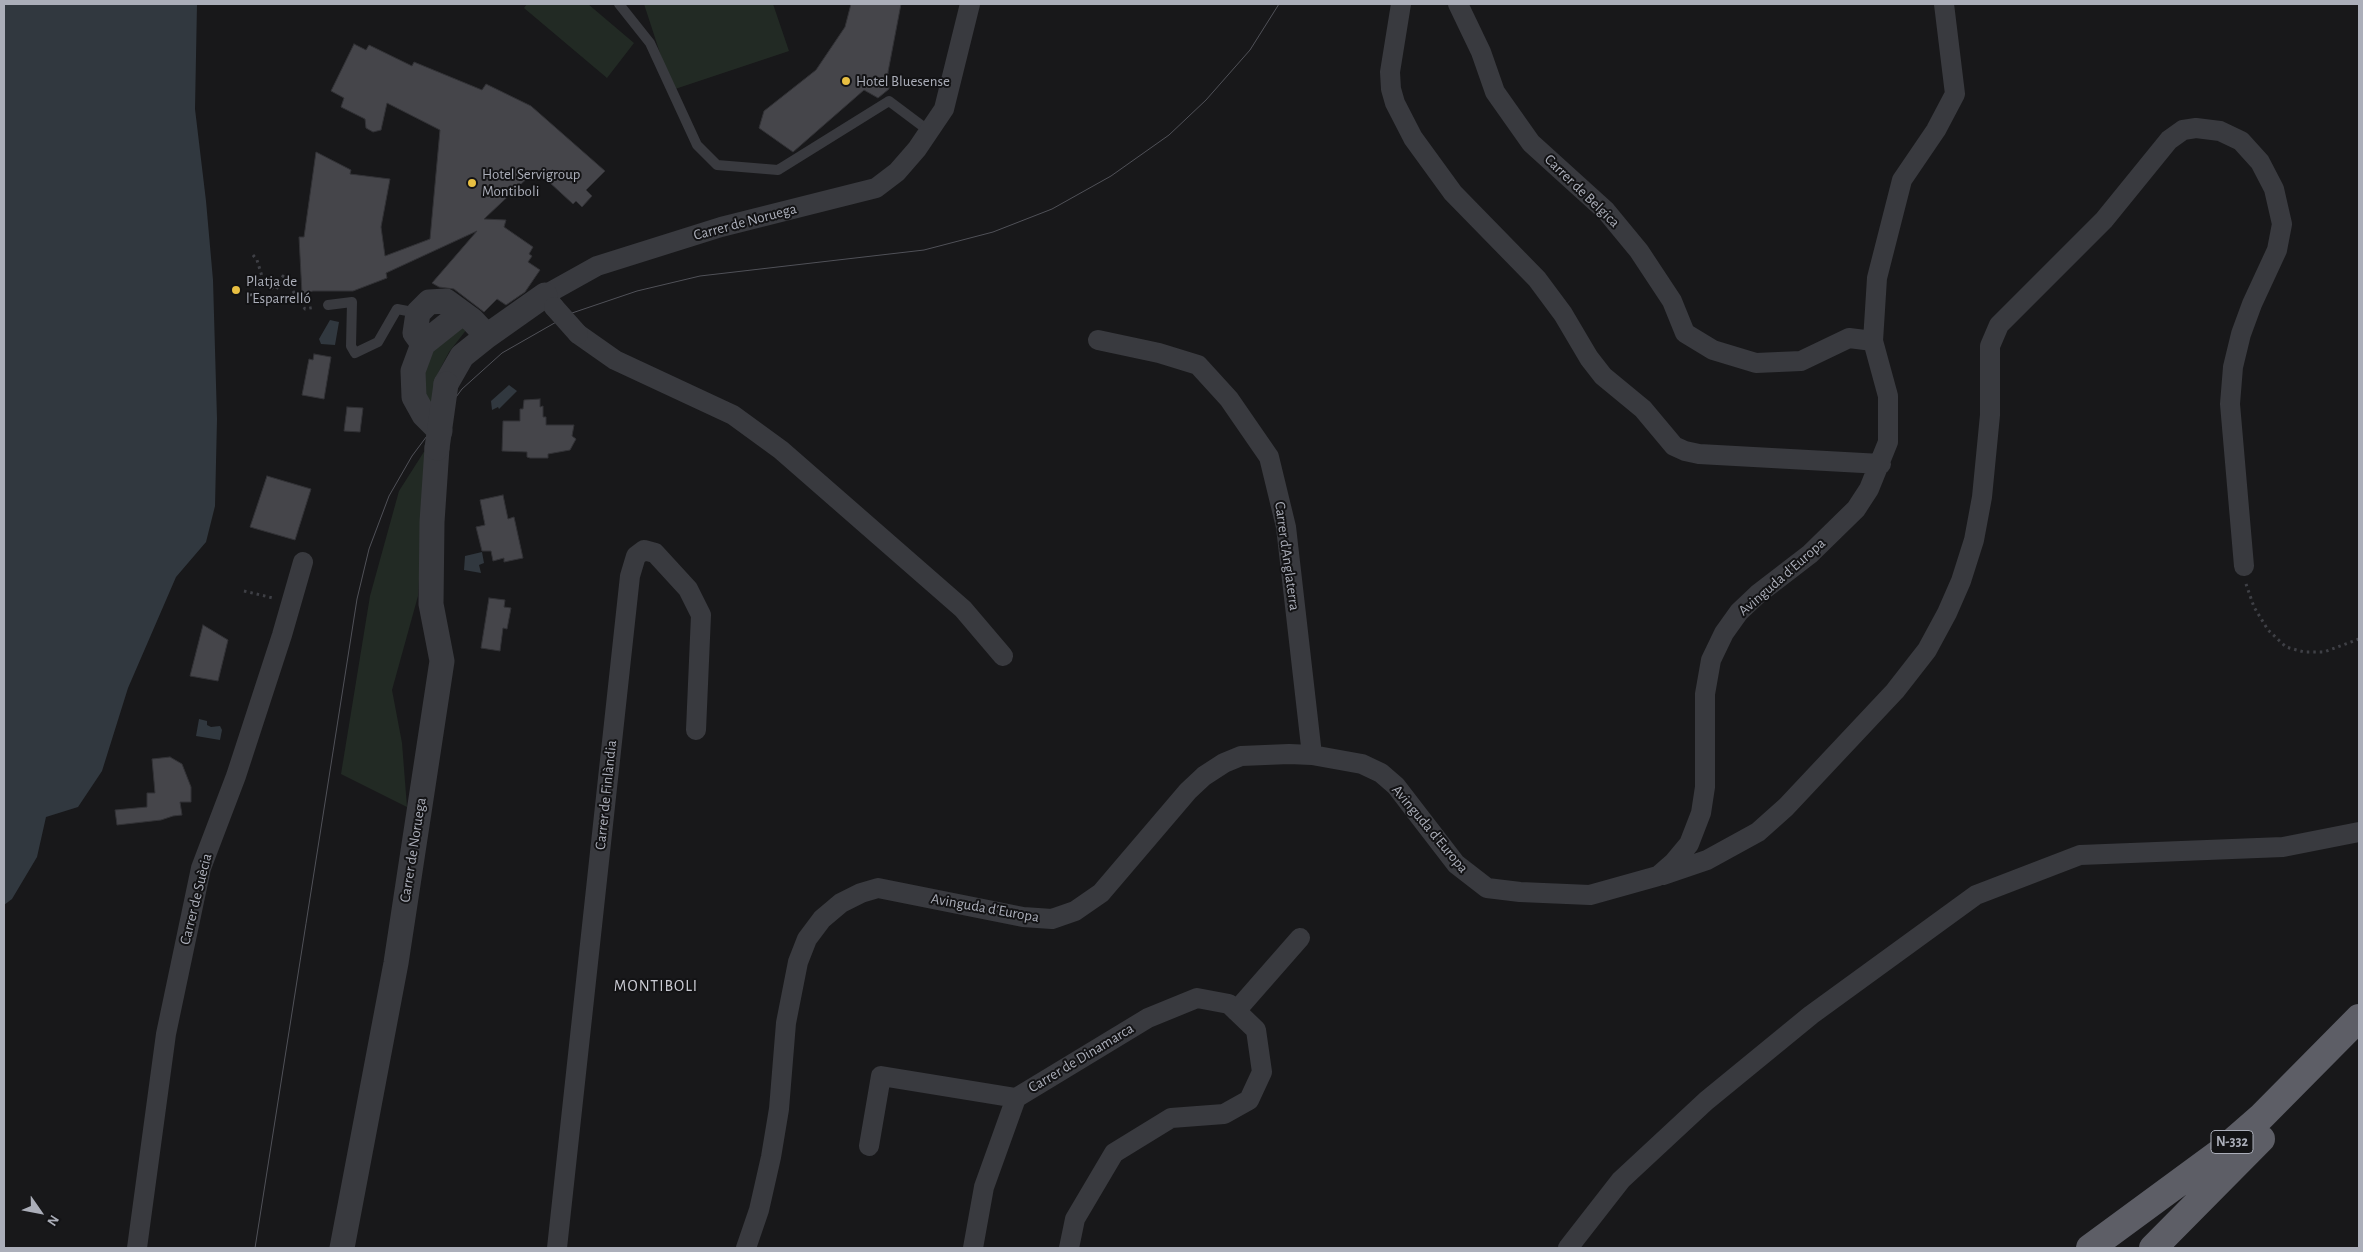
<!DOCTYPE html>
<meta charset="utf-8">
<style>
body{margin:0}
#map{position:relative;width:2363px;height:1252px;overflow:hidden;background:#18181a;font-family:"Alegreya Sans",sans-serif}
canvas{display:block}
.frame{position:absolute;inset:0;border:5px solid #abaeb9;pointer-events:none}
.north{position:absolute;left:15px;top:1187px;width:50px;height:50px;-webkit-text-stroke:4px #131315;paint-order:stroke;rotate:123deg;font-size:14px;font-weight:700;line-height:20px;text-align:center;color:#abaeb9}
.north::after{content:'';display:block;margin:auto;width:18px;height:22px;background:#abaeb9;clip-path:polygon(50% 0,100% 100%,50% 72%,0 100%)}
</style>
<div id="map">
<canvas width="2363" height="1252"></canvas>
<div class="frame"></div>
<div class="north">N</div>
</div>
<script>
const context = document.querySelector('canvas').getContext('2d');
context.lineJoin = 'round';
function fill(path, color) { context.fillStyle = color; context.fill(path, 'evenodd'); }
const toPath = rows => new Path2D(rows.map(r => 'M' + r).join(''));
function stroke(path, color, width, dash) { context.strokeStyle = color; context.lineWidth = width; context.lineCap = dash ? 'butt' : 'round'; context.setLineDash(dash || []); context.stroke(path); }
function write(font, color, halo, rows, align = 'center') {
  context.font = font + ' "Alegreya Sans",sans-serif'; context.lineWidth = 4; context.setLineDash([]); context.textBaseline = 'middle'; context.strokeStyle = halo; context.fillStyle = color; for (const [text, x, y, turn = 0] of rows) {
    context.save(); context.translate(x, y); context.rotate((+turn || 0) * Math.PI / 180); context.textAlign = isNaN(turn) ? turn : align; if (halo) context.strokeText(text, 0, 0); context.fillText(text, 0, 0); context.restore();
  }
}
fill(toPath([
 [527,4,588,4,634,43,607,78,524,8],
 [644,4,773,4,789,51,672,90],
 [461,326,467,329,449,352,438,373,432,403,428,404,421,382,425,364,442,334],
 [427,447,418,596,392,690,402,743,407,807,341,774,370,596,399,491]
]), '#222a24');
fill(toPath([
 [4,4,197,4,195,109,206,201,213,280,217,419,215,506,206,542,176,577,128,688,102,771,78,807,46,817,37,857,12,899,4,905],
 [330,320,339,322,335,345,321,344,319,339],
 [509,385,517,391,499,409,498,407,492,410,491,401],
 [482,552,484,563,479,565,481,573,464,570,465,556],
 [199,719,207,721,207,725,211,727,220,726,222,730,220,740,196,736]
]), '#31383f');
const building = toPath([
 [851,4,901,4,888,72,889,89,878,98,864,90,793,152,759,128,764,111,816,70,845,27,851,4],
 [354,44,366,50,369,45,412,66,414,62,482,90,486,84,531,106,605,171,586,190,592,196,582,207,576,201,573,204,536,170,484,219,506,220,504,227,533,247,529,254,532,256,528,262,540,270,525,292,506,305,497,299,484,312,454,289,439,287,432,283,477,231,386,273,387,278,353,291,313,291,302,294,299,237,304,237,316,152,351,170,350,174,390,179,381,227,385,256,430,239,440,130,387,103,381,130,373,132,366,128,365,119,341,107,344,98,331,91,354,44],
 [314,354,331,357,324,399,302,395,309,359,313,360,314,354],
 [540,399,540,407,543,406,543,417,546,417,546,425,574,425,572,436,576,439,570,450,548,454,548,458,530,458,527,457,527,452,502,451,503,421,520,421,520,409,523,409,524,400,540,399],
 [347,407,363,408,360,432,344,431,347,407],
 [267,476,311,489,295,540,250,527,267,476],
 [503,495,508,519,514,517,523,558,504,562,504,558,493,561,491,551,482,551,476,527,485,525,480,500,503,495],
 [489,598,505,600,504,607,511,608,507,629,503,628,500,651,481,648,489,598],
 [203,625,228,640,218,681,190,676,203,625],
 [170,757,182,764,191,787,191,802,180,802,182,815,173,816,161,820,117,825,115,810,147,807,147,793,155,793,152,759,170,757]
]);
fill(building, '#45454a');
stroke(building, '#323236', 1);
stroke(toPath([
 [253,255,257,260,264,283,276,290,283,276,305,309,315,307],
 [2246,584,2254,607,2268,630,2286,647,2304,652,2324,652,2359,639],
 [244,591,273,598]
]), '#3f4046', 3, [2.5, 4]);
stroke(toPath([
 [619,4,650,43,697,145,717,165,778,170,889,101,929,131],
 [328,305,352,302,351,346,355,353,378,342,397,309,418,313]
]), '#393a3f', 10);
stroke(toPath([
 [1401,4,1390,72,1391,89,1395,103,1413,138,1453,193,1537,279,1563,314,1589,358,1603,376,1643,409,1674,446,1685,451,1699,454,1881,464],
 [1458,4,1481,52,1495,92,1531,143,1606,211,1639,251,1672,301,1685,333,1713,350,1756,363,1801,361,1849,338,1873,341],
 [554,307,545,295,597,266,721,227,876,188,897,172,917,149,944,109,970,4],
 [578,334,615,360,733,415,781,450,963,609,1003,656],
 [1098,340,1159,353,1198,365,1229,399,1269,457,1286,527,1312,755],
 [1663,875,1707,860,1758,832,1786,807,1895,691,1927,650,1947,613,1961,581,1974,540,1982,497,1990,415,1990,346,1999,325,2104,220,2169,140,2183,130,2196,128,2220,131,2241,141,2260,162,2274,189,2282,224,2277,250,2252,304,2241,334,2233,367,2230,404,2244,566],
 [1236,1011,1300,938],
 [869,1146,881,1076,1016,1098],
 [137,1248,166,1034,201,868,236,776,282,635,303,562],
 [557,1248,630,576,636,556,644,550,655,553,688,589,701,615,696,730],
 [746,1248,759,1210,771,1157,779,1109,786,1023,798,962,807,939,822,919,841,903,861,893,878,888,1023,917,1052,919,1075,911,1101,893,1188,791,1204,776,1224,763,1241,756,1289,754,1312,755,1362,764,1381,773,1396,786,1456,864,1487,888,1520,892,1590,895,1658,876,1674,862,1689,844,1701,813,1705,787,1705,694,1711,660,1724,633,1739,612,1758,594,1810,554,1856,509,1869,489,1888,442,1888,396,1873,341,1877,278,1902,180,1936,130,1955,94,1944,4],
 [973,1248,984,1187,1016,1098,1148,1018,1197,998,1229,1004,1256,1030,1262,1072,1249,1100,1224,1114,1171,1118,1114,1153,1075,1219,1069,1248],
 [1568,1248,1621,1180,1706,1101,1811,1015,1976,895,2080,855,2283,847,2359,832]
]), '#393a3f', 20);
stroke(toPath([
 [423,344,462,313],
 [446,384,462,356,487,336,545,295],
 [440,431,424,415,414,397,413,371,423,344,415,333,418,313,429,302,446,301,472,320,487,336],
 [342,1248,396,963,442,661,431,604,432,522,437,448]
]), '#393a3f', 25);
stroke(toPath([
 [2090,1248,2222,1151,2261,1117,2359,1018],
 [2153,1248,2261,1139]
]), '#5d5e66', 28);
stroke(toPath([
 [255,1248,357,599,369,549,389,496,412,456,462,389,502,353,572,313,637,291,700,276,924,250,993,232,1052,209,1111,176,1169,135,1206,100,1250,50,1279,4]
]), '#505158', 1);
stroke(toPath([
 [554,307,578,334]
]), '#393a3f', 20);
stroke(toPath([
 [437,448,446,384]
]), '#393a3f', 25);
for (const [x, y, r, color] of [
 [846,81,5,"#e8bf42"],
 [472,183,5,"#e8bf42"],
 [236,290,5,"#e8bf42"]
]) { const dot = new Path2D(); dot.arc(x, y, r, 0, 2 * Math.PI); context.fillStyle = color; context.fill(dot); stroke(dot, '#131315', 2); }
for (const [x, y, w] of [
 [2232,1142,42]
]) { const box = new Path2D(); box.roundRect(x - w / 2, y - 11.5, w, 23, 4); context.fillStyle = '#131315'; context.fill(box); stroke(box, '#abaeb9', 1); }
write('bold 14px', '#abaeb9', null, [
 ["N-332",2232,1142]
]);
write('15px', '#abaeb9', '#131315', [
 ["Hotel Bluesense",856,81],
 ["Hotel Servigroup",482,174],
 ["Montiboli",482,191],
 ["Platja de",246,281],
 ["l'Esparrelló",246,298]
], 'left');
write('15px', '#abaeb9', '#131315', [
 ["Carrer de Belgica",1582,191,44],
 ["Carrer de Noruega",745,222,-15],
 ["Carrer d'Anglaterra",1287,556,82],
 ["Avinguda d'Europa",1782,577,-41],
 ["Carrer de Finlàndia",606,795,-84],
 ["Avinguda d'Europa",1430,829,50],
 ["Carrer de Noruega",413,850,-81],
 ["Carrer de Suècia",196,899,-76],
 ["Avinguda d'Europa",985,908,10],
 ["Carrer de Dinamarca",1081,1058,-31]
]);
context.letterSpacing = '1px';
write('16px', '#cccdd5', '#131315', [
 ["MONTIBOLI",656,986]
]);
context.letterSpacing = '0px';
</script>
